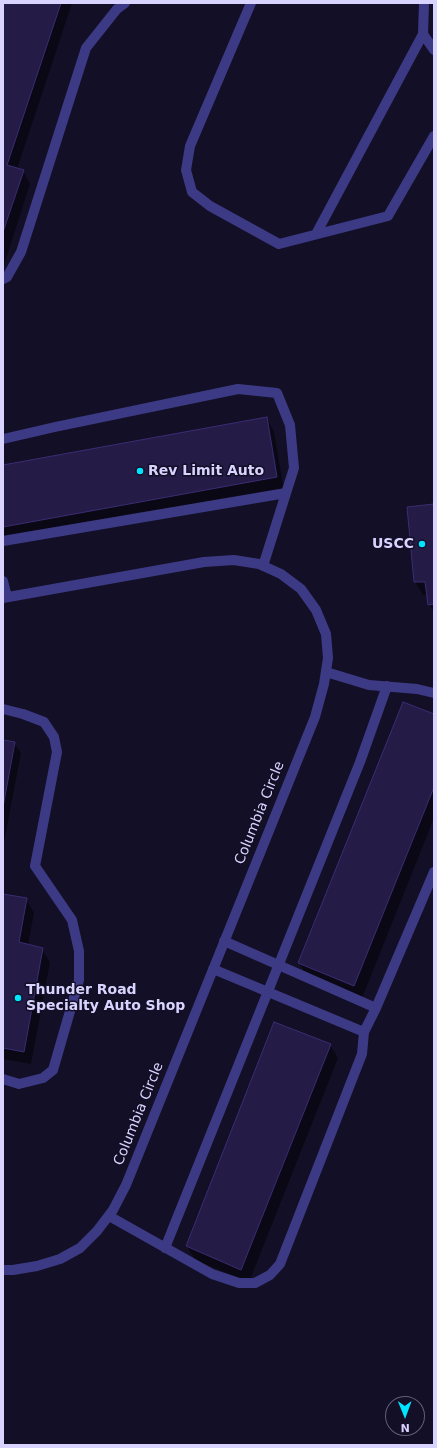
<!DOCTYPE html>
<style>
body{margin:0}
#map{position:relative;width:437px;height:1448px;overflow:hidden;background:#130f26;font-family:"DejaVu Sans",sans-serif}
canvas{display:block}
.frame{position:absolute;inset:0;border:4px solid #d9d4ff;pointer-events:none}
.north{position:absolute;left:385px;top:1396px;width:40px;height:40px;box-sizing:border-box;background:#130f26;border:1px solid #625e7d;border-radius:50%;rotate:179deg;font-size:11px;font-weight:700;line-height:16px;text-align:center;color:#d9d4ff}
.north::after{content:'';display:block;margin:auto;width:14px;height:18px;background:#00e5ff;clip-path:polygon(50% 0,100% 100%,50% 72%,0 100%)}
</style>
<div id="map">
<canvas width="437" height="1448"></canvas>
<div class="frame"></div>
<div class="north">N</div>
</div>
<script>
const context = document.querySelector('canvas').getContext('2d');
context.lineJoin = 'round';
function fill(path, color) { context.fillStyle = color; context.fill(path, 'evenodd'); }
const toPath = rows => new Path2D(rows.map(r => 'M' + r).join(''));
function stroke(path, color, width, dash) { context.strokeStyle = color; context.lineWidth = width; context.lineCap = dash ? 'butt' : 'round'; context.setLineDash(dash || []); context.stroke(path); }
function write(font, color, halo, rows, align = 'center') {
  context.font = font + ' "DejaVu Sans",sans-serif'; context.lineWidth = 3; context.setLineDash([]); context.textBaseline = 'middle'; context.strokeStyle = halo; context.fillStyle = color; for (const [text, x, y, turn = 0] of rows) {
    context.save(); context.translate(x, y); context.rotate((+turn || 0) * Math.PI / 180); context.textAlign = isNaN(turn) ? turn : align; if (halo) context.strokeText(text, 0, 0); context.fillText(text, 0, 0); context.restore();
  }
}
fill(toPath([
 [3,3,72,3,17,169,23,171,30,184,3,268],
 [267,418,274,432,284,490,3,541,3,466],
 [434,505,434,612,429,604,428,595,423,595,415,581],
 [434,715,434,818,362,998,307,976,299,963],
 [3,741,14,743,21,753,3,847],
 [3,895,26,899,34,913,28,945,42,949,50,962,31,1064,3,1059],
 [330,1045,338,1058,249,1282,195,1260,187,1246]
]), '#0007');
const building = toPath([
 [3,3,61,3,7,165,24,170,3,232,3,3],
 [267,417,277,477,3,527,3,465,267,417],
 [434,504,434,604,428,605,425,582,414,582,407,507,434,504],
 [403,702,434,714,434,787,354,986,298,963,403,702],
 [3,740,15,742,3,807,3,740],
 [3,894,27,898,19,942,43,948,24,1052,3,1048,3,894],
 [274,1022,331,1044,241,1270,186,1246,274,1022]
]);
fill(building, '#241b47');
stroke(building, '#3b2d73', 1);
stroke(toPath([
 [251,3,190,146,186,170,192,192,210,206,279,244,388,216,434,136],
 [423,34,424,3],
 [316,234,423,34,434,50],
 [3,279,7,277,21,252,86,48,117,9,125,3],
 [3,439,55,427,238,389,277,393,290,425,294,468,263,566],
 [3,541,286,493],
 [3,581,7,597],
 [3,598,204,562,234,560,259,564,281,574,301,589,316,610,326,634,328,658,324,684,315,717,126,1185,113,1210,97,1231,80,1248,60,1259,37,1266,13,1270,3,1270],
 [326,672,369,685,417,689,434,693],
 [3,709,23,714,44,722,54,737,57,752,35,866,72,920,79,951,79,980,53,1070,43,1078,19,1084,3,1079],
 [224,941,376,1008,434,872],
 [364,1032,376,1008],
 [109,1216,212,1274,239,1283,255,1283,270,1275,280,1264,362,1054,364,1032,213,969],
 [165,1248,360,762,387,686]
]), '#3d3a85', 10);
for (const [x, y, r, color] of [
 [140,471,4,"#00e5ff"],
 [422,544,4,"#00e5ff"],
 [18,998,4,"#00e5ff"]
]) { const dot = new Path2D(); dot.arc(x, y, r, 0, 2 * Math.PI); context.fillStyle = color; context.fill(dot); stroke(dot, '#130f26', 1.5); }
write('bold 14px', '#d9d4ff', '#130f26', [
 ["Rev Limit Auto",148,471],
 ["USCC",414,544,"right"],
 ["Thunder Road",26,990],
 ["Specialty Auto Shop",26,1006]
], 'left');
write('14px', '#d9d4ff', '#130f26', [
 ["Columbia Circle",260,813,-68],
 ["Columbia Circle",139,1114,-68]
]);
</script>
